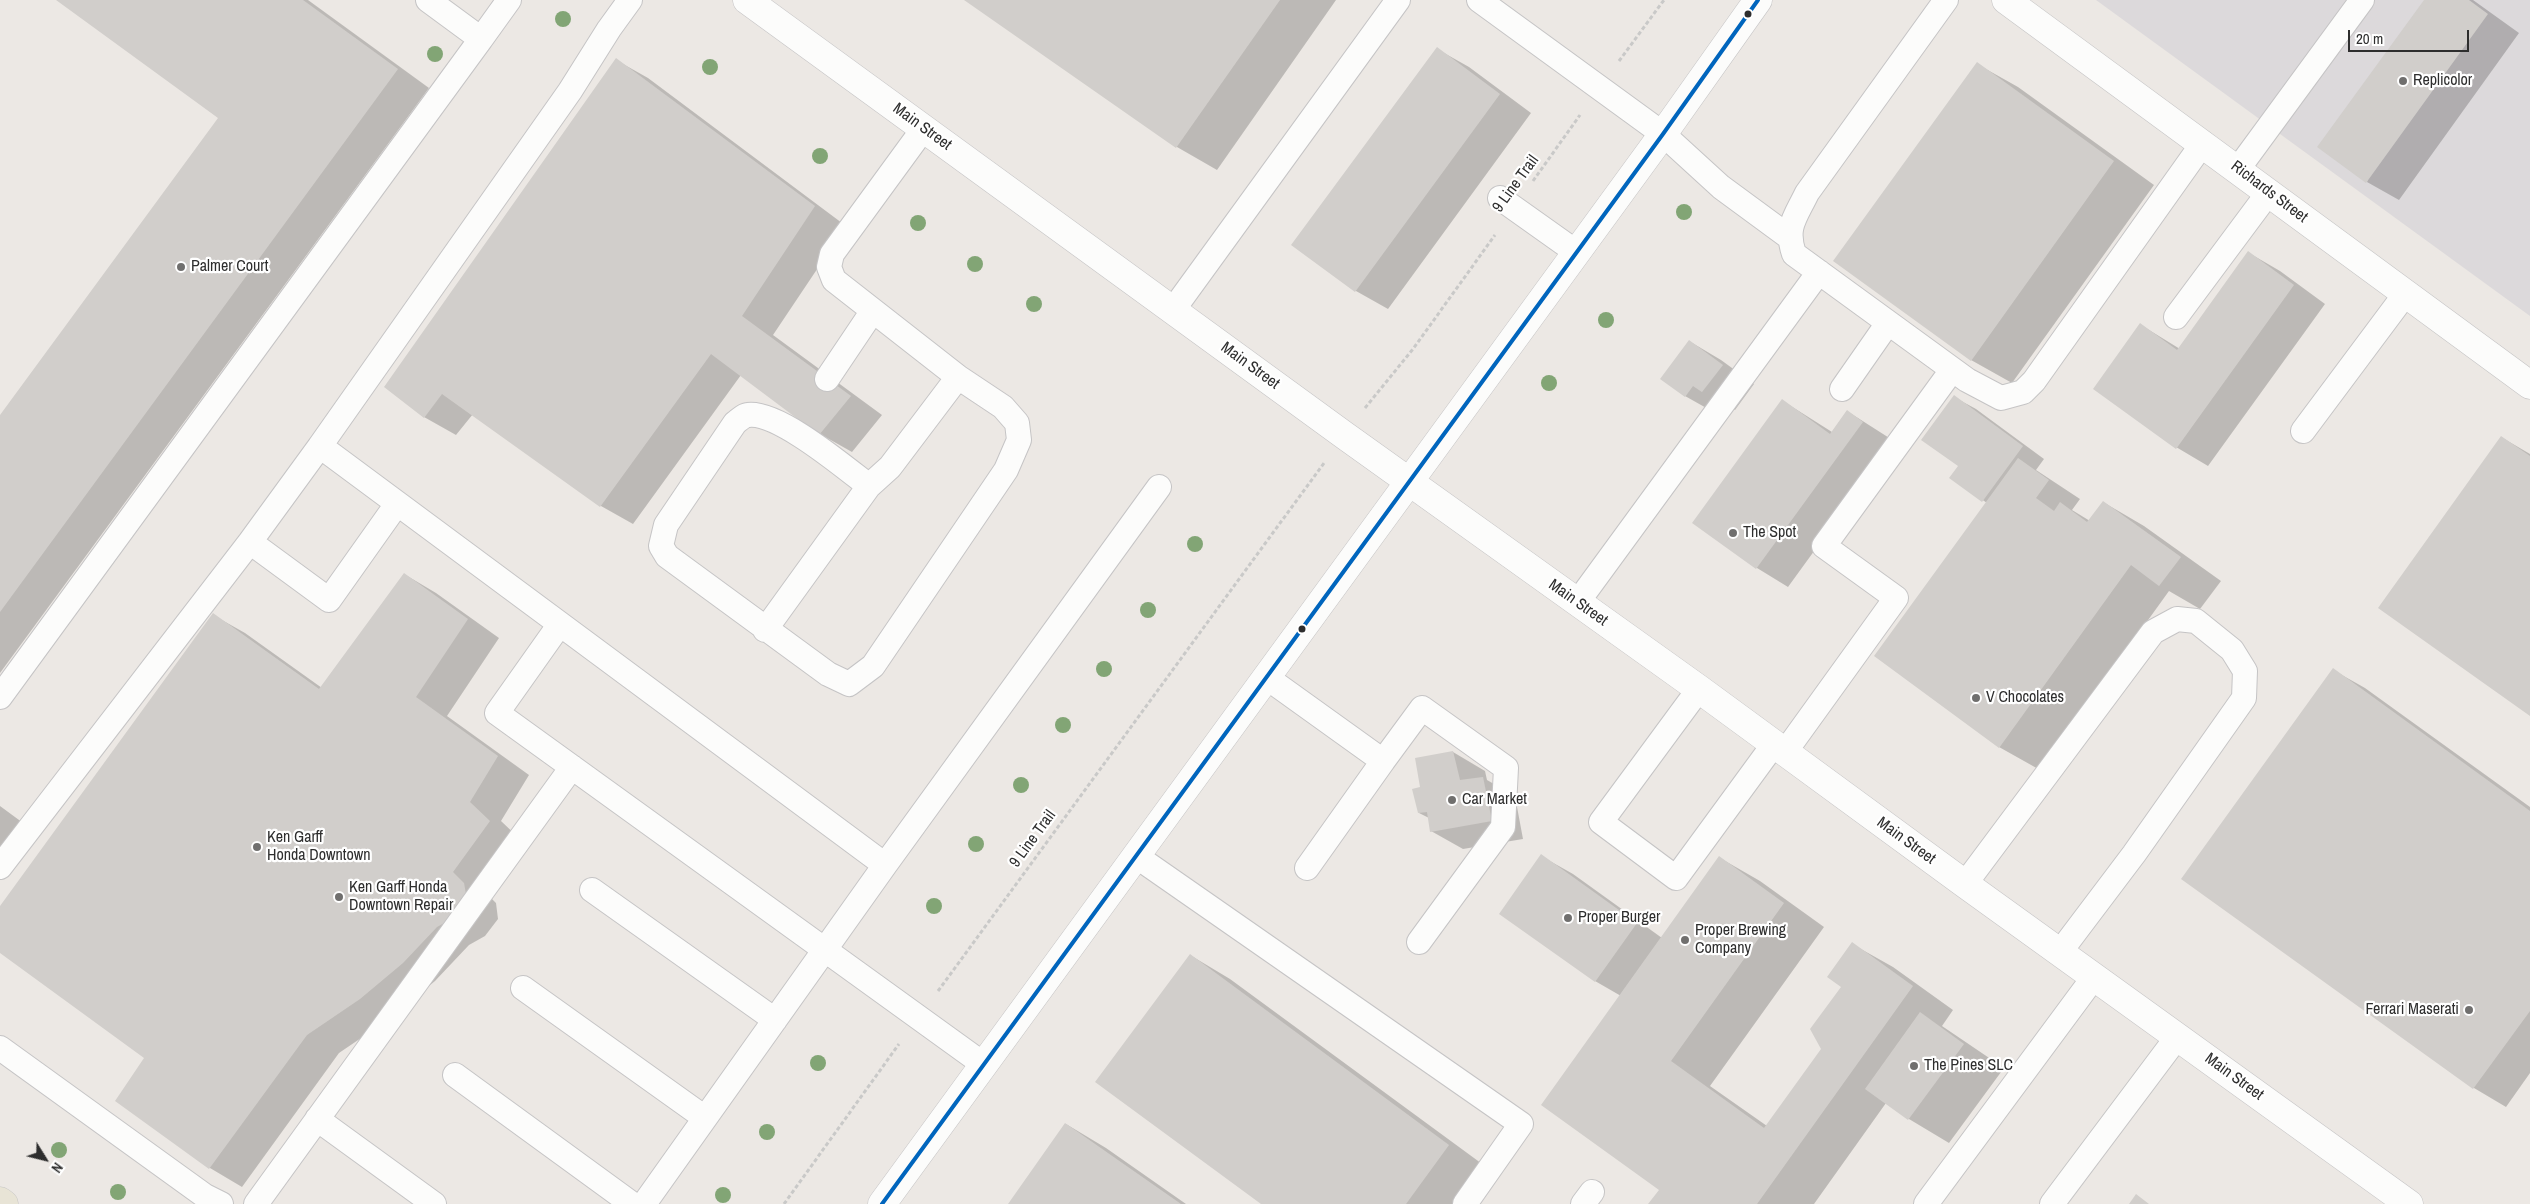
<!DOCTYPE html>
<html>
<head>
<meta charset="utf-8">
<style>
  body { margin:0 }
  #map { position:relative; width:2530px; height:1204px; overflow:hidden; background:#ece8e4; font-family:"Archivo Narrow",sans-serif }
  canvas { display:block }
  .north { position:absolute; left:20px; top:1134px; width:50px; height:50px; -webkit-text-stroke:4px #fff; paint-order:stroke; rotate:126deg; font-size:14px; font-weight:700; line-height:20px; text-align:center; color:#2e2e2e }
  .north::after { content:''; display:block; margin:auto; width:18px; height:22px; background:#2e2e2e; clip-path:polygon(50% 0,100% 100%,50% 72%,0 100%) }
  .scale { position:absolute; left:2348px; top:30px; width:121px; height:22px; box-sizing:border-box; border:2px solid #2e2e2e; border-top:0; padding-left:6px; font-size:15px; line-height:18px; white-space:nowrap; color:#2e2e2e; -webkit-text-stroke:4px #fff; paint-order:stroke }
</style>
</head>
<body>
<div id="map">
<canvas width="2530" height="1204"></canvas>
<div class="north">N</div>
<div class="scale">20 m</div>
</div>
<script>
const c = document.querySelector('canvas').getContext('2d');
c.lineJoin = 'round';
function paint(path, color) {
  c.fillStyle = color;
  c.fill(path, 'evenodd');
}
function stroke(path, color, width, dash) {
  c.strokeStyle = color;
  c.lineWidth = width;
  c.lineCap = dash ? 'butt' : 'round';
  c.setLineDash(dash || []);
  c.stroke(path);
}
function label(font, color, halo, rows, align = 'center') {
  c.font = font + ' "Archivo Narrow",sans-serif';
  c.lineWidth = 4.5;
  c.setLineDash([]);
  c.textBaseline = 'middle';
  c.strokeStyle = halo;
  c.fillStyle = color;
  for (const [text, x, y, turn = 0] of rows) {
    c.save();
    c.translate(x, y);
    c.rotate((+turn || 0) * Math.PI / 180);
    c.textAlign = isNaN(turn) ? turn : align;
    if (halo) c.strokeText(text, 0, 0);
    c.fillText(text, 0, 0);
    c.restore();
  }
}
const industrial = new Path2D(`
  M2096,0h434v316z`);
const shadow = new Path2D(`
  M58,0h250l121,88 -429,585v-256l219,-299z
  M967,0h369l-119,170 -40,-23z
  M2425,0h48l46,33 -120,167 -32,-18z
  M1437,49l32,18 62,46 -143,196 -32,-18 -63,-46z
  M616,60l32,18 198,148 -73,109 109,80 -30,37 -32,-18 -79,-59 -108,149 -32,-18 -128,-92 -17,21 -32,-18z
  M1977,64l41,23 136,98 -142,198 -41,-23z
  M2249,253l31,18 45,33 -117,162 -32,-19 -35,-122 39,24z
  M1689,341l32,19 33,24 -19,26 -10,-6 -8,10 -32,-18z
  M1954,397l22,12 68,50 -8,11 44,29 -8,11 18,11 13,-19 41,24 77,55 -21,28 -31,-18 -129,179 -41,-23 -12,-244 -36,-25 8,-12z
  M1783,401l49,31 15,-21 47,30 -106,146 -31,-19 -63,-45z
  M2501,437l29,17v261z
  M404,574l32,19 63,45 -52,78 82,59 -28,46 20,19 -37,51 12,12 2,16 -13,17 -16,9 -34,36 -43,36 -53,36 -97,134 -32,-19 -93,-68 29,-43 -146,-106v-43l213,-293 32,18 77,55z
  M2333,670l32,18 165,119v266l-24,34 -32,-19 -291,-209z
  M1453,752l32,19 2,9 28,16 8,43 -60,10 -32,-18 -2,-13 -10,-5z
  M0,806l34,25 -34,48z
  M1541,856l32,18 89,64 58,-80 40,23 64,46 -114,159 57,40 55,-77 21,-63 9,-42 41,23 60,43 -11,16 62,42 -55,75 -40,-24 -23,-16 -72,101h-164l10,-15 -39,-193 -26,-15z
  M1190,955l40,24 259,190 -26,35h-200z
  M1066,1124l40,24 80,56h-177z`);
const building = new Path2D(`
  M56,0h247l95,69 -398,543v-197l218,-297z
  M964,0h316l-104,148z
  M2424,0h45l19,14 -122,169 -49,-36z
  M1437,47l63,47 -145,198 -64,-47z
  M616,58l199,148 -73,110 109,80 -32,39 -108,-81 -111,153 -158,-113 -18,24 -40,-31z
  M1977,62l137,99 -143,200 -138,-100z
  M2248,251l46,34 -118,164 -83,-60 47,-66 37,27z
  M1689,340l34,25 -21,27 -9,-6 -8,11 -25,-18z
  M1954,395l69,51 -41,56 -33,-24 9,-12 -37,-26z
  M1782,399l48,35 17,-24 16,12 -107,147 -64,-46z
  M2501,436l29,20v260l-152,-108z
  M2018,458l31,22 -13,18 18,13 6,-9 27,20 16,-21 78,56 -22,29 -28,-21 -132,183 -125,-92z
  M404,573l64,46 -52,78 82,59 -28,46 20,19 -37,51 11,11 3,17 -14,18 -16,9 -34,36 -43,36 -53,36 -98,134 -94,-68 29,-43 -144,-105v-47l213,-293 106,76z
  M2333,668l197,143v200l-57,78 -292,-210z
  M1453,751l7,29 23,-3 9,44 -62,11 -3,-20 -9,1 -6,-24 8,-2 -5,-29z
  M1541,854l96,69 -42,59 -96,-68z
  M1719,856l65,47 -113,158 93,67 57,-79 -11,-20 31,-42 -14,-10 25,-35 61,44 -156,218h-109l11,-14 -118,-85z
  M1190,954l259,191 -43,59h-145l-166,-122z
  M1920,1012l44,32 -56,76 -43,-31z
  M1065,1123l116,81h-173z
  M2136,1194l13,10h-20z`);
const path = new Path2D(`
  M1619,61l45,-61
  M1533,181l47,-66
  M1365,408l48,-59 82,-114
  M938,991l386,-528
  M784,1204l115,-160`);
const service = new Path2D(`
  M428,0l53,39 28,-39
  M1479,0l184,134 58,53 68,50
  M1946,0l-139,193c-12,25 -22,34 -13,61l173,126 34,18 22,-6 11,-11 169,-238
  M924,128l-92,126 -3,13 5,13 124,97 45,30 14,16 2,17 -13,30 -133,196 -24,18 -21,-10 -161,-118 -6,-10 5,-21 69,-102c4,-3 9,-8 13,-8 30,-4 96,52 121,71l21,-19 68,-90
  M2238,169l124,-169
  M1500,198l76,54
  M1173,310l225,-310
  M2176,317l93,-125
  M827,379l45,-67
  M1842,389l46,-66
  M2303,431l103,-138
  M320,446l250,-355 39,-62 21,-29
  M250,542l79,58 68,-96
  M1577,603l242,-331
  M560,624l-63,89 486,351
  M765,630l104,-144
  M1266,677l117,84 -76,107
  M1699,689l-98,133 75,56 98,-134
  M0,697l481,-658
  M1785,752l111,-154 -72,-52 128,-176
  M1383,761l39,-53 84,60 -3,59 -84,115
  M1136,856l385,268 -56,80
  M0,867l250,-325 70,-96 565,419
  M1965,884l188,-252 24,-13 19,2 36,29 13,21 -1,27 -110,156 -74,98
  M592,890l183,130
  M523,988l182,130
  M0,1048l205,148 16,8
  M455,1075l177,129
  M317,1119l117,85
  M256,1204l316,-437
  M644,1204l241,-339 274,-378
  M1583,1204l9,-12
  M1926,1204l168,-227
  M2052,1204l126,-168`);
const minor = new Path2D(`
  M2006,0l524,385`);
const tertiary = new Path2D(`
  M747,0l597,435 355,254 266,195 444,320
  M882,1204l781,-1070 95,-134`);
const primary = new Path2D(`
  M0,1201l4,3`);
const bus1 = new Path2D(`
  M882,1204l781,-1070 95,-134`);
const trees = [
  [563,19],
  [435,54],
  [710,67],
  [820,156],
  [1684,212],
  [918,223],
  [975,264],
  [1034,304],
  [1606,320],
  [1549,383],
  [1195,544],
  [1148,610],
  [1104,669],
  [1063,725],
  [1021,785],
  [976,844],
  [934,906],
  [818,1063],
  [767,1132],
  [59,1150],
  [118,1192],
  [723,1195]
];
const markers = [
  [1748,14,4.5,"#2e2e2e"],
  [2403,81,5,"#706f6e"],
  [181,267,5,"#706f6e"],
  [1733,533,5,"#706f6e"],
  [1302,629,4.5,"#2e2e2e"],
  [1976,698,5,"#706f6e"],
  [1452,800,5,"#706f6e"],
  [257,847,5,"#706f6e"],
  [339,897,5,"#706f6e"],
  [1568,918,5,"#706f6e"],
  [1685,940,5,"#706f6e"],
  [2469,1010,5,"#706f6e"],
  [1914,1066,5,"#706f6e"]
];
const poiNames = [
  ["Replicolor",2413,81],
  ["Palmer Court",191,267],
  ["The Spot",1743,533],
  ["V Chocolates",1986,698],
  ["Car Market",1462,800],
  ["Ken Garff",267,838],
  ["Honda Downtown",267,856],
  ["Ken Garff Honda",349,888],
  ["Downtown Repair",349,906],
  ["Proper Burger",1578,918],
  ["Proper Brewing",1695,931],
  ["Company",1695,949],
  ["Ferrari Maserati",2459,1010,"right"],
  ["The Pines SLC",1924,1066]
];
const streetNames = [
  ["Main Street",922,127,36],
  ["9 Line Trail",1516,184,-54],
  ["Richards Street",2269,192,37],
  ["Main Street",1250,366,36],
  ["Main Street",1578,603,35],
  ["9 Line Trail",1033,839,-54],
  ["Main Street",1906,841,36],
  ["Main Street",2234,1077,36]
];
paint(industrial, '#dcd9db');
paint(shadow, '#0003');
paint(building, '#d1cecb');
stroke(service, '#c5c4c5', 26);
stroke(minor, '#c5c4c5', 29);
stroke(tertiary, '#c5c4c5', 29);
stroke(primary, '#c6c5c4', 29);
stroke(path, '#c9c9c8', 3, [4, 2.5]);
stroke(service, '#fcfcfb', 24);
stroke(minor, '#fcfcfb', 28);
stroke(tertiary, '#fcfcfb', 28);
stroke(primary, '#e8e4d6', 28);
stroke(bus1, '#0065bd', 4);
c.fillStyle = '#82a575';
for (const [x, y] of trees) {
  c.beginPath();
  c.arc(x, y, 8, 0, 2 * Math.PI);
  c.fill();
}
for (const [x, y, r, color] of markers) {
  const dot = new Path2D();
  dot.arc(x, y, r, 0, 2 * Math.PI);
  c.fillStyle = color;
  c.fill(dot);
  stroke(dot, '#fff', 2);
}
label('16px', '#2e2e2e', '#fff', poiNames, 'left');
label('16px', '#2e2e2e', '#fff', streetNames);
</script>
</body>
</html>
